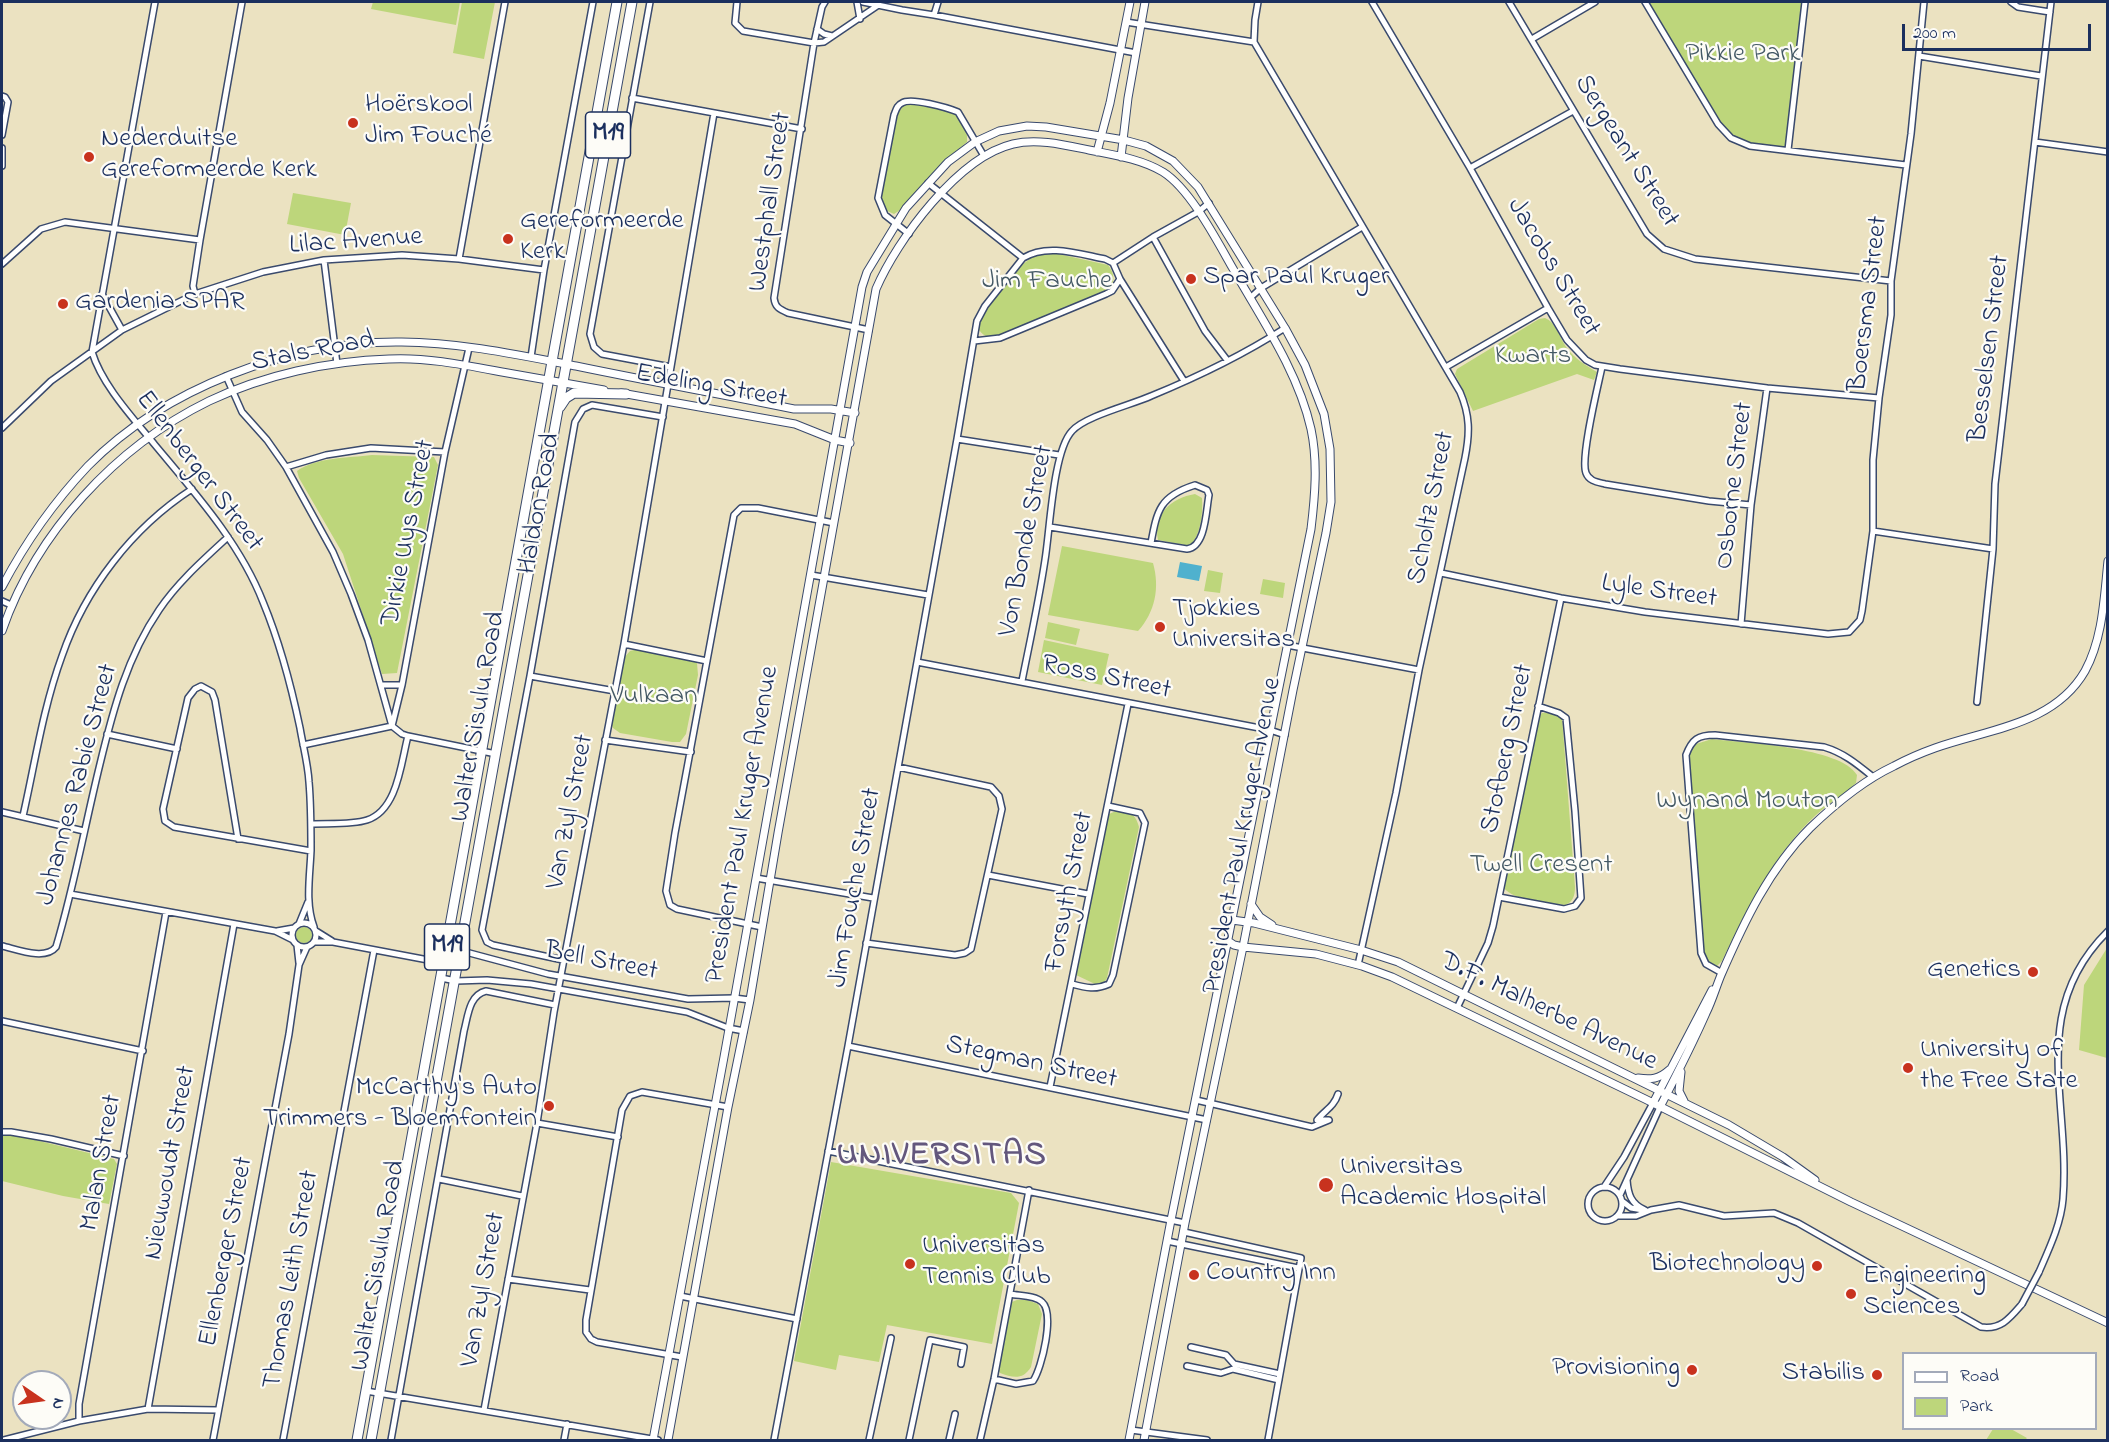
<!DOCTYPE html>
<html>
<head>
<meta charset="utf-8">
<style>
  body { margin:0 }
  #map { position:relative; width:2109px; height:1442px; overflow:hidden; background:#ebe2c1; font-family:"Indie Flower",sans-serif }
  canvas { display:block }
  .frame { position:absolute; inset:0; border:3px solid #1b2f5e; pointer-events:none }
  .legend { position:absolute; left:1902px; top:1352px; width:195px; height:78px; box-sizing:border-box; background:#fdfcf7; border:2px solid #a3aaba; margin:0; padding:8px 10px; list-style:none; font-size:18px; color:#1b2f5e }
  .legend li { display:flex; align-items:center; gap:12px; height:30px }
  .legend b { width:30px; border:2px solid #a3aaba }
  .north { position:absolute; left:12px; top:1370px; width:60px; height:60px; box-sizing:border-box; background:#fdfcf7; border:2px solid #a3aaba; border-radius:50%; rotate:103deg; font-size:16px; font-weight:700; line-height:24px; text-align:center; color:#1b2f5e }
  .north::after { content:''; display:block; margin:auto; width:21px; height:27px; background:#c8321e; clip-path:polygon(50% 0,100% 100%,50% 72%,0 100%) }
  .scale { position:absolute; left:1902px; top:24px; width:189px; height:27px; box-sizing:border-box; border:3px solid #1b2f5e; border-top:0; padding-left:8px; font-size:18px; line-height:21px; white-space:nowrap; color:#1b2f5e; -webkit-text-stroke:4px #fdfcf7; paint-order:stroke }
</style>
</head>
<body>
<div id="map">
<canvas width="2109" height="1442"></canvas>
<div class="frame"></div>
<ul class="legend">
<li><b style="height:8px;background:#fff"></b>Road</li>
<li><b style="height:16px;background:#bdd67b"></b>Park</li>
</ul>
<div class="north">N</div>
<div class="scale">200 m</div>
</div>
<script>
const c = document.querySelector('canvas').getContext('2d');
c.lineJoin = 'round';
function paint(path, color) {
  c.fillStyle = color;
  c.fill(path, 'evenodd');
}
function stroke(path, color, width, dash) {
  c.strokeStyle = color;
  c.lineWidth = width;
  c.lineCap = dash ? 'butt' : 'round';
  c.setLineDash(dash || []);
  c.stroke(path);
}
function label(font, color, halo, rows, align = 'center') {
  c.font = font + ' "Indie Flower",sans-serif';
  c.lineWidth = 4.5;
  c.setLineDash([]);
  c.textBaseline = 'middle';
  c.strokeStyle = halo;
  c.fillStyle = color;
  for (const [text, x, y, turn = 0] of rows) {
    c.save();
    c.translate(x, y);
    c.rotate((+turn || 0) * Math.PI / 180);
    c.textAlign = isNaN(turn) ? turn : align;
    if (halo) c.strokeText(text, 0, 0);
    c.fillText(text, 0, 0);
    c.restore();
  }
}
const green = new Path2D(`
  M373,2h87l-4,23 -85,-16z
  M462,2h33l-11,57 -31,-6z
  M1647,2h157l-17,147 -35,-1 -27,-14z
  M904,105c26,-1 66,2 63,37l-22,19 -42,47 -9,6 -9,-4 -5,-11 18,-86z
  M293,193l58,10 -6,32 -58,-11z
  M1045,251l63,14c7,9 8,18 -1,26l-106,45c-11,3 -17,2 -23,-8 10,-28 39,-67 67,-77z
  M1545,318c11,4 15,21 22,30 8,11 18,17 30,24l-3,8 -17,-6 -104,37 -18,-37 2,-5 82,-50z
  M372,455l62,2 4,8 -41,208 -15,1 -39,-120 -44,-76 -2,-7c20,-14 51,-13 75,-16z
  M1195,494l7,4c1,16 -1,36 -12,48l-32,-6c-5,-26 13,-42 37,-46z
  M1062,546l91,17c7,25 2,49 -15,68l-90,-16z
  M1208,570l15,3 -3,20 -16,-2z
  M1263,579l22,4 -2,15 -23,-4z
  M1048,622l32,7 -4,16 -31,-7z
  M1044,640l65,14 -7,31 -64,-13z
  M638,649l53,8 6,6 1,12 -12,59 -6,8h-8l-52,-9 -7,-5 -3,-7 13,-62 7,-8z
  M1550,712l9,2 3,3 13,170c0,9 -2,15 -10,18 -19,-3 -50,-3 -62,-18l31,-165 8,-9z
  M1712,739c32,4 129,8 145,36l-1,8c-12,12 -27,20 -40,32 -44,41 -68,93 -94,146l-6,6 -14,-6 -16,-200 10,-17z
  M1116,811c14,2 19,1 23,16l-32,151 -4,6h-8l-19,-9v-9l31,-148 2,-4z
  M296 935a8 8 0 1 1 16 0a8 8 0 1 1-16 0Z
  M2107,948v110l-28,-8 5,-65z
  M6,1133l108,26 3,5 -8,40 -46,-8 -61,-15v-47z
  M831,1162l180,31 8,10 -27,141 -105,-19 -8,37 -40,-7 -3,15 -42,-9z
  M1017,1300h10l11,4 4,10 -11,53c-8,13 -18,11 -31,6l-4,-7 13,-63z
  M1993,1429h18l16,9 -2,2h-39z`);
const water = new Path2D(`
  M1180,562l22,4 -3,15 -22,-4z`);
const minor = new Path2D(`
  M155,2l-63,350c10,33 41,66 63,93 40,48 85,98 108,157 17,41 28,83 37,126 3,18 8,36 9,54 2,23 2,46 2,68 -1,26 -6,53 3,77
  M650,2l-60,332 4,13 8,7 69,13
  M737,2l-2,21 8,8 71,12 10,-1 53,-36
  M825,2l-3,5 -8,36 -40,255c1,9 5,11 14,15l81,17
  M857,2l3,17
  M863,2l39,8 32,5 202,38
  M1258,2l-3,18 -1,22 206,350c10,23 10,41 5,66l-46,212 -23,123 -38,172
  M1372,2l98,166 78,140 19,32 19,20 9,5 25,4 147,19 112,10
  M1509,2l138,232 17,15 31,10 196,22
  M1645,2l73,122 13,14 19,8 156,19
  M2011,2l7,5 32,5
  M934,15l4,-13
  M1126,22l128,20
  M817,29l7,5 8,2
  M1532,39l63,-37
  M1919,56l122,20
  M2,96l3,1 3,5 -6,33
  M632,98l170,31
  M2035,142l73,10
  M2,148v18
  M1788,150l17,-148
  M1470,168l103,-57
  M928,183l95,75
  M909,234l-24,-19 -7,-17 16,-83c2,-5 3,-10 8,-12 9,-6 46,5 56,9l26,44
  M1153,237l52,94 22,29
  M459,259l46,-257
  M324,260l13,104
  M1113,263l40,-26 45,-25 11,-9
  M2,264l39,-35 24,-7 135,18
  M102,294l20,36
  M195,294l-2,-8 7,-46 42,-238
  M1250,298l11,-10 101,-61
  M974,341l26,-3 106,-44 6,-3 8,-12
  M531,357l13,-87 49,-268
  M1446,367l102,-59
  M1602,367c-4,19 -22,91 -16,106 3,8 11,9 19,11l104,17 42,4
  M226,376l16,36 25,28 19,27 47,85 18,42 17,46 24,86 10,8 6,2 88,18
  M2,428l49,-47 71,-51 73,-36 68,-22 61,-12 78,-5 57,4 85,11
  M957,439l102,16
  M286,467l40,-12 45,-7 74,4
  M1050,527l137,22c19,-2 19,-39 22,-54l-2,-5 -12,-5c-35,11 -38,25 -44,58
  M1873,531l120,18
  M1441,573l120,25 84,14 183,22 21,-2 11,-12 2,-9 11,-80v-71l6,-62 12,-83v-34l20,-147 13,-132
  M811,575l117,20
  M2,601l9,4
  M1741,624l10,-119 16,-117
  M624,644l83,17
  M1287,645l132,25
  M917,662l353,68 15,5
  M530,676l85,15
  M1022,681c8,-40 17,-81 23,-121 5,-30 8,-109 27,-129 13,-15 59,-26 79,-35 44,-18 95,-43 134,-68
  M381,685h21
  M1977,702l16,-153 2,-65 56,-482
  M392,726l10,-41 43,-233 24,-104
  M107,734l70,15
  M605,740l86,12
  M303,745l89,-19
  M2,812l82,19
  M23,816c12,-53 20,-108 39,-160 23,-67 70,-128 130,-167
  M311,824c16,-1 41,1 56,-4 31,-10 34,-58 41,-84
  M238,839l-23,-139 -3,-8 -11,-6 -6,3 -7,9 -25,111 2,12 9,6 137,24
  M988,875l100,19
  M756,878l117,20
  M70,894l205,37 18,9
  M1499,897l65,12 11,-3 6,-8 -6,-87 -9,-93 -7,-5 -21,-7
  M292 935a12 12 0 1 1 24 0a12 12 0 1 1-24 0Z
  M299,924l9,-22
  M762,927l-85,-18 -7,-4 -4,-14 9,-58 59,-318 7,-7h17l76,15
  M277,931l17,-3
  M316,931l16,10
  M315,942h18l111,21
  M866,943l89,12 10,-2 6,-4 31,-140 -3,-13 -8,-9 -93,-20
  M297,945l2,18
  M2,946c14,3 43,15 54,1 18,-60 29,-122 44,-183 13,-54 27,-107 59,-154 18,-27 44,-50 69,-73
  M447,947l101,27 140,25 46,-1 16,2
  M563,960l-70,-15 -6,-3 -5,-12 48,-254 45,-254 8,-13 9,-4 71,12
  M1722,973l-16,-9 -5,-11 -15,-198c6,-16 12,-20 29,-20l109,12c20,6 33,17 49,30
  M441,978l15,3 31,-1 44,4 156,28 41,16 16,3
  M1072,984c14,4 24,6 37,0l4,-9 32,-152 -5,-10 -32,-7
  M1457,1008l31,-65 5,-17 68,-328
  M2,1021l141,30
  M848,1046l359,74
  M1050,1087l78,-383
  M1196,1100l116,27 17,-7h-12c8,-10 17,-13 21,-26
  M537,1123l81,14
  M2,1132h9l40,7 73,17
  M828,1151l357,72
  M439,1179l83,17
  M1627,1180c1,14 4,24 18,30
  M1604,1187l20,-30 29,-54
  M1588 1204a17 17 0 1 1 34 0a17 17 0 1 1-34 0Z
  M1620,1195l40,-88
  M1622,1201l9,7 12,2
  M1617,1216h19l15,-6 28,-5 45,11 50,-3 24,10 183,104c20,3 29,-9 41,-23
  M1184,1232l117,26 -33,182
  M1167,1241l131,27
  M2039,1272c10,-23 22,-48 24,-73 8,-98 -36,-188 45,-268
  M508,1279l82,11
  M680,1296l117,23
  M1191,1347l35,8 8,9 46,10
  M682,1357l-85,-15 -6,-3 -5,-7v-12l36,-210 8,-14 12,-4 86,15
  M1187,1366l34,7 12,-4 46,11
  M994,1379l22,5 17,-3c9,-13 22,-68 9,-79 -7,-7 -23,-6 -32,-8
  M366,1391l292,49
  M148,1409l86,-485
  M484,1410l53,-287 17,-111 70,-368 90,-531
  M79,1421v-17l87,-492
  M1131,1430l76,10
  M4,1440l75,-19 69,-12 70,1
  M213,1440l76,-406 10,-69 8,-18
  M283,1440l91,-490
  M391,1440l73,-409c4,-15 5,-36 22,-40l69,14
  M564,1440l3,-16
  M774,1440l74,-394 109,-607 20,-118 8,-15 38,-48c24,-15 56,-4 82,1l8,4 7,16 64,102
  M869,1440l22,-102
  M909,1440l21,-100 34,7 -3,17
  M949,1440l6,-26
  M980,1440l14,-61 35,-189`);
const tertiary = new Path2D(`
  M1097,152l13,-49 20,-101
  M1121,157l7,-59 17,-96
  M621,393l174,31 40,16 15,3
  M2,587c23,-44 51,-84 86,-121 77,-78 200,-124 308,-124 57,-1 124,13 180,24 72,15 145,28 218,43h37l24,4
  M2,631c34,-98 113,-184 207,-230 55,-26 119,-40 180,-42 37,-2 76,6 113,13 34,6 68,12 102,18
  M1251,904l9,13 12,8
  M1232,920l22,3 107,27 37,12 331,163 54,32 32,23
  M1228,941l6,4 9,2 73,7 46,12 30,11 253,122 206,103 257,121
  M1681,1072l-2,19 5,10
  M1638,1078c13,2 21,1 31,-8
  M1653,1103l59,-113
  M1660,1107c16,-31 32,-62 46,-94 6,-12 10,-26 15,-38 23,-53 48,-106 89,-147 25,-24 52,-47 84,-62 13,-7 27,-13 41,-18 53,-19 119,-23 150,-77 18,-33 19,-73 23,-110
  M653,1440l71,-383 138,-770 5,-15 39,-64 42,-46 27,-20 24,-11 28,-5 19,1 78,13 22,6 27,15 25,26 87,141 20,37 19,49 6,35 1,53 -5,31 -33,157 -50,257 -58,276 -41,217
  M668,1440l60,-333 22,-107 28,-167 98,-544c21,-49 82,-132 137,-145 24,-6 52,1 76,6 25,5 52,9 74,22 27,17 53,67 69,95 29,51 66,104 79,162 7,33 4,67 0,100l-140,691 -42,220`);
const trunk = new Path2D(`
  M560,407l6,-9 8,-5 52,1
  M357,1440l260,-1438
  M371,1440l261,-1438`);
const minorBridge = new Path2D(`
  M2022,1304l17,-32`);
const markers = [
  [353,123,6,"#c8321e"],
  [89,157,6,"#c8321e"],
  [508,239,6,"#c8321e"],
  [1191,279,6,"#c8321e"],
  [63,304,6,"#c8321e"],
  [1160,627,6,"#c8321e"],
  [2033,972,6,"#c8321e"],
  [1908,1068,6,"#c8321e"],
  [549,1106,6,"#c8321e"],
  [1326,1185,8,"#c8321e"],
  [910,1264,6,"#c8321e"],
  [1817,1266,6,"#c8321e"],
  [1194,1275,6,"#c8321e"],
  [1851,1294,6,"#c8321e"],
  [1692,1370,6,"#c8321e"],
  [1877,1375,6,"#c8321e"]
];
const shields = [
  [608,135,45],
  [447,947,45]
];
const shieldNames = [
  ["M19",608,135],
  ["M19",447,947]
];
const parkNames = [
  ["Pikkie Park",1743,56],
  ["Jim Fauche",1047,283],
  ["Kwarts",1533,358],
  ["Vulkaan",654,698],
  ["Wynand Mouton",1747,803],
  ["Twell Cresent",1541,867]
];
const poiNames = [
  ["Hoërskool",365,107],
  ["Jim Fouché",365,138],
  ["Nederduitse",101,141],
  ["Gereformeerde Kerk",101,172],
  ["Gereformeerde",520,223],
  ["Kerk",520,254],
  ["Spar Paul Kruger",1203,279],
  ["Gardenia SPAR",75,304],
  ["Tjokkies",1172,611],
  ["Universitas",1172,642],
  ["Genetics",2021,972,"right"],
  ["University of",1920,1052],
  ["the Free State",1920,1083],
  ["McCarthy's Auto",537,1090,"right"],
  ["Trimmers - Bloemfontein",537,1121,"right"],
  ["Universitas",1340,1169],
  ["Academic Hospital",1340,1200],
  ["Universitas",922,1248],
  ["Tennis Club",922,1279],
  ["Biotechnology",1805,1266,"right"],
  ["Country Inn",1206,1275],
  ["Engineering",1863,1278],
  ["Sciences",1863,1309],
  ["Provisioning",1680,1370,"right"],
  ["Stabilis",1865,1375,"right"]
];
const streetNames = [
  ["Sergeant Street",1625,152,58],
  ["Westphall Street",772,202,-82],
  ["Lilac Avenue",356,243,-4],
  ["Jacobs Street",1552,268,59],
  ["Boersma Street",1870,304,-83],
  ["Besselsen Street",1991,349,-83],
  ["Stals Road",313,353,-11],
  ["Edeling Street",711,388,10],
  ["Ellenberger Street",198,472,53],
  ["Osborne Street",1736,486,-83],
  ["Haldon Road",541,504,-80],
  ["Scholtz Street",1433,508,-79],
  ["Dirkie Uys Street",410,533,-79],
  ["Von Bonde Street",1028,541,-79],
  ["Lyle Street",1659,593,8],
  ["Ross Street",1106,679,12],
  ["Walter Sisulu Road",480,717,-80],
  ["Stofberg Street",1509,749,-78],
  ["Johannes Rabie Street",79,785,-75],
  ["Van Zyl Street",572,812,-79],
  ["President Paul Kruger Avenue",744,825,-80],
  ["President Paul Kruger Avenue",1244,836,-79],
  ["Jim Fouche Street",857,888,-80],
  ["Forsyth Street",1071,892,-79],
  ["Bell Street",601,963,11],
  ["D.F. Malherbe Avenue",1548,1013,26],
  ["Stegman Street",1031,1064,12],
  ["Malan Street",103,1163,-80],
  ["Nieuwoudt Street",172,1163,-80],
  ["Ellenberger Street",228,1252,-79],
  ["Walter Sisulu Road",380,1266,-80],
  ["Thomas Leith Street",293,1280,-80],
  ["Van Zyl Street",485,1290,-80]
];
const districtNames = [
  ["UNIVERSITAS",942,1158]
];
paint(green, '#bdd67b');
paint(water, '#4fb1ce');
stroke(minor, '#3a4a6d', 8);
stroke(tertiary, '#3a4a6d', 9);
stroke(trunk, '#3a4a6d', 11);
stroke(minor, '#fff', 5);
stroke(tertiary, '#fff', 7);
stroke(trunk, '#fff', 9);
stroke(minorBridge, '#3a4a6d', 8, []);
stroke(minorBridge, '#fff', 5);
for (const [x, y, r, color] of markers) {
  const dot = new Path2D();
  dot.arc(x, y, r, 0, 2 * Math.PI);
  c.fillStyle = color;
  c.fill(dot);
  stroke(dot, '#fdfcf7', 2);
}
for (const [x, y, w] of shields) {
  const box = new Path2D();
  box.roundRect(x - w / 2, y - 23, w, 46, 4.5);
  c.fillStyle = '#fdfcf7';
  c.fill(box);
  stroke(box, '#1b2f5e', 1.5);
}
label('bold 26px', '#1b2f5e', null, shieldNames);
label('27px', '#445965', '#fdfcf7', parkNames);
label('27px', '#1b2f5e', '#fdfcf7', poiNames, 'left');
label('27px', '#1b2f5e', '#fdfcf7', streetNames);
c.letterSpacing = '1.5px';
label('bold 33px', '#63577d', '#fdfcf7', districtNames);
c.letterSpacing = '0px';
</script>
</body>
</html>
